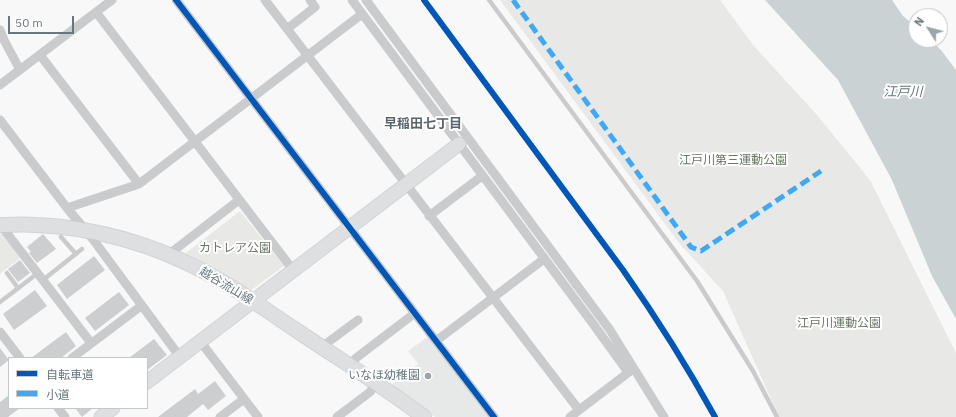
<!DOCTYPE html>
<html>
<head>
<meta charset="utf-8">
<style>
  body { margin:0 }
  #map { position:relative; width:956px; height:417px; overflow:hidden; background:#f8f8f8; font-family:"IBM Plex Sans","Noto Sans JP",sans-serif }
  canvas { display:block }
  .legend { position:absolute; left:8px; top:357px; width:140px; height:52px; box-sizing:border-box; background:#fff; border:1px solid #c2c9cb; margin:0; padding:5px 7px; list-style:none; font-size:12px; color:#67777e }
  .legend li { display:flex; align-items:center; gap:8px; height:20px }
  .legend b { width:20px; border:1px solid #c2c9cb }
  .north { position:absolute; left:908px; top:8px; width:40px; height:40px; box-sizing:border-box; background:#fff; border:1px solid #c2c9cb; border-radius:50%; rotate:306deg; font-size:11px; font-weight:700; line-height:16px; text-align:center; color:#67777e }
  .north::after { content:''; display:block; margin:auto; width:14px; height:18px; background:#9aa4a9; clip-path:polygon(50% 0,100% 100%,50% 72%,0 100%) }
  .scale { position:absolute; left:8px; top:16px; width:66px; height:18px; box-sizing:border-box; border:2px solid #67777e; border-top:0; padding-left:5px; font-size:12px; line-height:14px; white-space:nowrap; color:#67777e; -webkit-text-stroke:3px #fff; paint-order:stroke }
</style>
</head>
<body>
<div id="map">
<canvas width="956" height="417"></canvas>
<ul class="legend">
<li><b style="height:5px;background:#0057b8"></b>自転車道</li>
<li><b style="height:5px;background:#3fa9f5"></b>小道</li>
</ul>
<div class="north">N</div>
<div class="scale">50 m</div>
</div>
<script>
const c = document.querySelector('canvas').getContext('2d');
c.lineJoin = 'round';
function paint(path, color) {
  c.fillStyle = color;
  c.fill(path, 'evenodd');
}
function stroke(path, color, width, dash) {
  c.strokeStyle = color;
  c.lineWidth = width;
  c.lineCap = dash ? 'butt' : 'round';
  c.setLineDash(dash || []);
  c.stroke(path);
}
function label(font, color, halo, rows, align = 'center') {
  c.font = font + ' "IBM Plex Sans","Noto Sans JP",sans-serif';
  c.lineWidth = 4;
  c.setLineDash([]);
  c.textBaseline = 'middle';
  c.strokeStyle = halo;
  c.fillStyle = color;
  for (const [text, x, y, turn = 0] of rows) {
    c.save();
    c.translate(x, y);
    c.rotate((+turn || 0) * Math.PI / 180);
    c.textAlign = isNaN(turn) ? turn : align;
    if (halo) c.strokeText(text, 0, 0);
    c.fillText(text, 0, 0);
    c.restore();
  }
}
const built = new Path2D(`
  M429,336l61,81h-55l-23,-17 -22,-14 28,-22 -10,-13z`);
const green = new Path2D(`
  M500,0h220l34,46 63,69 53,65 86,173v64h-177l-56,-126 -44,-48z
  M240,211l44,55 -34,25 -28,-19 -36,-19z
  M0,233l3,2 17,23 -20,16z`);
const water = new Path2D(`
  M765,0h127l11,16 13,11v13h15l10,10 15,20v249l-24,-43 -40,-96 -54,-100z`);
const building = new Path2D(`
  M43,234l13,15 -19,14 -8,-10 2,-1 -4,-5z
  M94,256l11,14 -38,29 -10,-14z
  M20,260l10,13 -12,9 -10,-13z
  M35,290l12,16 -33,24 -11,-16z
  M119,292l10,13 -34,26 -10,-13z
  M66,332l10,14 -15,12h-30z
  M154,339l13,16 -20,15v-12h-18z
  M0,348l9,12 -9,7z
  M215,381l11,15 -18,14 -5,-6 -16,13h-29l37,-28 3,5z
  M9,395v13h11l-12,9h-8v-15z
  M75,408h18l-11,9z`);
const lane = new Path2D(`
  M489,0l208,281 56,90 24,46
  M61,237l15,17
  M7,273l11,15
  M43,280l39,-31
  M0,302l38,-29`);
const street = new Path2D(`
  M176,0l318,417
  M265,0l314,410
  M352,0l239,321 37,51
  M366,0l244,330 54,87
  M96,12l197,258
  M287,29l28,-22 -5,-7
  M0,30l4,10 16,30
  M40,55l99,129
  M0,85l112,-85
  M0,120l67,88 25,30 88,119
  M67,208l72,-24 223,-170
  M429,216l53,-40
  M5,225l1,7 85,111
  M168,255l71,-55
  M0,332l20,26
  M200,341l58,76
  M436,341l108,-82
  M324,348l3,-5 31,-23
  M72,358l69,-52
  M350,366l6,-8 59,-45
  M58,408l7,9
  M220,417l24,-18
  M337,417l33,-25 6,-9
  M570,417l63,-48`);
const secondary = new Path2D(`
  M147,382l312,-238
  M101,417l12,-9`);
const primary = new Path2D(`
  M0,225c12,0 24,-1 36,0 59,2 119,20 171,48 31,16 60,38 89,57 43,29 87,56 128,87`);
const quiet = new Path2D(`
  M513,0l178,247 10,4 120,-80`);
const cycleway = new Path2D(`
  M176,0l318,417
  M424,0l199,270c33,47 64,96 92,147`);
const markers = [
  [428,376,4,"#9aa4a9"]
];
const parkNames = [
  ["江戸川第三運動公園",733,161],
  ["カトレア公園",235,249],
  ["江戸川運動公園",839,324]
];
const streetNames = [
  ["越谷流山線",226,286,31]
];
const poiNames = [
  ["いなほ幼稚園",420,376]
];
const waterNames = [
  ["江戸川",903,92]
];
const neighbourhoodNames = [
  ["早稲田七丁目",423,124]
];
paint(built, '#e7e9e8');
paint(green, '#e8e9e6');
paint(water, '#cad2d4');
paint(building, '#cccecf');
stroke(secondary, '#d3d4d5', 15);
stroke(primary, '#d3d3d4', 16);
stroke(lane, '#c9cbcc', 4.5);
stroke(street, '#c9cbcc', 9);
stroke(secondary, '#dedfe0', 13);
stroke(primary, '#dedfe0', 14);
stroke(quiet, '#3fa9f5', 5, [10, 5]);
stroke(cycleway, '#0057b8', 6);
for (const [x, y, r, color] of markers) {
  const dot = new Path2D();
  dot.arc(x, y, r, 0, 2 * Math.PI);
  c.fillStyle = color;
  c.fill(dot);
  stroke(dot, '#fff', 1.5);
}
label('12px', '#6a7766', '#fff', parkNames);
label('12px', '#67777e', '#fff', streetNames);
label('12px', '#67777e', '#fff', poiNames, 'right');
label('italic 13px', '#627578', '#fff', waterNames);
label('bold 13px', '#59646a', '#fff', neighbourhoodNames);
</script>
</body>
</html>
